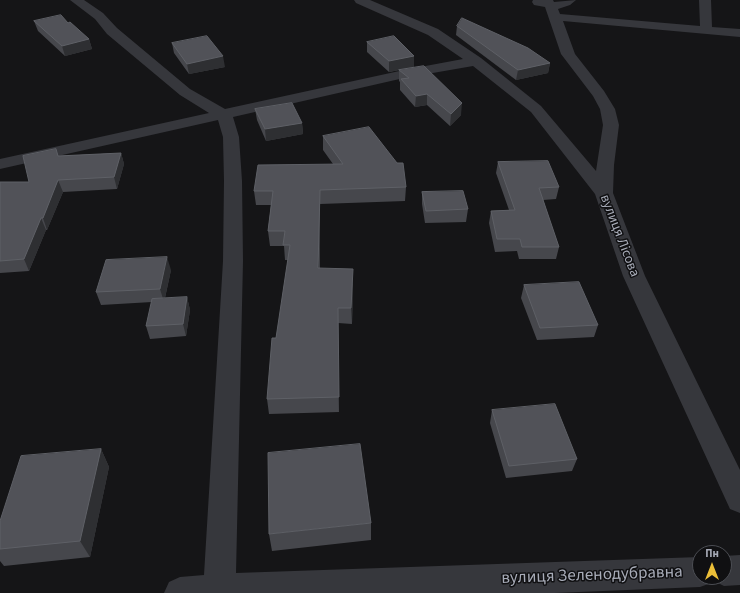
<!DOCTYPE html>
<html>
<head>
<meta charset="utf-8">
<style>
  body { margin:0 }
  #map { position:relative; width:740px; height:593px; overflow:hidden; background:#151517; font-family:"Source Sans 3",sans-serif }
  canvas { display:block }
  .north { position:absolute; left:692px; top:545px; width:40px; height:40px; box-sizing:border-box; background:#101012; border:1px solid #4c4e54; border-radius:50%; rotate:0deg; font-size:11px; font-weight:700; line-height:16px; text-align:center; color:#a7abb7 }
  .north::after { content:''; display:block; margin:auto; width:14px; height:18px; background:#ecbf38; clip-path:polygon(50% 0,100% 100%,50% 72%,0 100%) }
</style>
</head>
<body>
<div id="map">
<canvas width="740" height="593"></canvas>
<div class="north">Пн</div>
</div>
<script>
const c = document.querySelector('canvas').getContext('2d');
c.lineJoin = 'round';
function paint(path, color) {
  c.fillStyle = color;
  c.fill(path, 'evenodd');
}
function stroke(path, color, width, dash) {
  c.strokeStyle = color;
  c.lineWidth = width;
  c.lineCap = dash ? 'butt' : 'round';
  c.setLineDash(dash || []);
  c.stroke(path);
}
function label(font, color, halo, rows, align = 'center') {
  c.font = font + ' "Source Sans 3",sans-serif';
  c.lineWidth = 3;
  c.setLineDash([]);
  c.textBaseline = 'middle';
  c.strokeStyle = halo;
  c.fillStyle = color;
  for (const [text, x, y, turn = 0] of rows) {
    c.save();
    c.translate(x, y);
    c.rotate((+turn || 0) * Math.PI / 180);
    c.textAlign = isNaN(turn) ? turn : align;
    if (halo) c.strokeText(text, 0, 0);
    c.fillText(text, 0, 0);
    c.restore();
  }
}
const minor = new Path2D(`
  M70,0h14l19,13 14,15 73,61 35,20 179,-39 59,-11 -35,-24 -72,-32 -2,-3h16l68,29 43,29 60,48 55,65 7,-46 -3,-16 -7,-13 -32,-42 -16,-47 -11,-2 -2,-3 1,-2h20l1,2 22,-2 -6,5 -12,4 2,5 140,12 -1,-26h12l1,27 28,2v8l-177,-16 12,33 29,37 11,18 4,16 -5,40 -1,28 32,83 95,194v43l-10,-4 -107,-233 -28,-82 -64,-82 -58,-46 -69,12 -171,39 6,20 3,44 1,80 -7,312 464,-16v20h24v-21l16,-1v30l-16,1 -12,-6 -1,3 -11,4 -145,6h-391l5,-11 11,-5 24,-2 19,-314 1,-80 -1,-44 -5,-17 -218,49v-10l209,-46 -29,-18 -73,-61 -12,-15z`);
const wall = new Path2D(`
  M34,21l34,2 21,16 3,10 -27,7 -27,-25z
  M457,26l93,37 -2,10 -32,7 -60,-45z
  M367,42l47,14v11l-25,5 -22,-20z
  M172,43l53,24 -36,7 -15,-21z
  M399,70l62,45 -11,11 -23,-21 -12,2 -15,-17v-8l-1,-1z
  M255,109l47,14 1,11 -37,7 -9,-21z
  M323,136l83,51 -1,14 -85,3v65l33,15 -1,40 -14,-1 1,89 -70,2 -2,-15 21,-139h-3l-1,-14h-14l-2,-15 3,-26h-15l-2,-14 79,-27 -10,-14z
  M56,149l2,7 63,-3 3,11 -7,25 -54,3 -16,38h-1l-17,41 -29,2v-91h29z
  M498,162l61,25 -3,12 -13,1 16,47 -3,12h-37l-2,-8 -22,1 -6,-29 2,-12 18,-1 -13,-37z
  M422,192l46,17 -2,13 -41,1 -3,-19z
  M171,270l-6,28 22,-1 3,13 -4,26 -36,3 -4,-13 6,-24 -51,3 -5,-13z
  M524,285l74,40 -4,12 -57,3 -16,-42z
  M492,410l85,49 -5,12 -66,7 -16,-55z
  M101,449l8,18 -19,90 -86,9 -4,-5v-40z
  M371,523v17l-99,11 -3,-17z`);
const shadedWall = new Path2D(`
  M89,39l3,10 -27,7 -3,-10z
  M223,56l2,11 -36,7 -2,-10z
  M414,56v11l-25,5v-11z
  M550,63l-2,10 -32,7 2,-10z
  M427,94v11l-12,2 1,-11z
  M462,103l-1,12 -11,11 1,-12z
  M302,123l1,11 -37,7 -1,-12z
  M121,153l3,11 -7,25 -3,-12z
  M58,180l5,12 -16,38 -4,-12z
  M320,190v14l-1,79 -1,-15z
  M41,218l5,12 -17,41 -5,-12z
  M167,257l4,13 -7,32 -4,-13z
  M353,269v15l-1,40 -1,-16z
  M187,297l3,13 -4,26 -3,-12z
  M338,308v15l1,89v-15z
  M101,449l8,18 -19,90 -10,-16z`);
const building = new Path2D(`
  M61,15l7,8 2,-1 19,17 -27,7 -28,-25z
  M462,18l66,30 22,15 -32,7 -61,-44z
  M207,36l16,20 -36,8 -15,-21z
  M394,36l20,20 -25,5 -22,-19z
  M424,66l38,37 -11,11 -24,-20 -11,2 -15,-17 8,-1 -10,-8z
  M292,103l10,20 -37,6 -10,-20z
  M369,127l28,36h6l3,24 -86,3 -2,78 35,1 -2,39h-13l1,89 -72,2 5,-61h4l14,-93h-7l2,-14h-17l5,-40h-19l4,-26 85,-1 -20,-28z
  M56,149l2,7 63,-3 -7,24 -56,3 -15,38h-2l-17,41 -24,2v-79h29l-6,-26z
  M548,161l11,26 -20,1 20,59h-37l-2,-8h-23l-6,-28 24,-1 -17,-48z
  M463,191l5,18 -42,2 -4,-19z
  M167,257l-7,32 -64,3 10,-32z
  M579,282l19,43 -58,3 -16,-43z
  M187,297l-4,27 -37,2 6,-27z
  M555,404l22,55 -68,7 -17,-56z
  M360,444l11,79 -102,11 -1,-81z
  M101,449l-21,92 -80,8v-28l21,-65z`);
const streetNames = [
  ["вулиця Лісова",619,236,69]
];
const nearStreetnames = [
  ["вулиця Зеленодубравна",592,576,-2]
];
paint(minor, '#36373c');
paint(wall, '#46474c');
paint(shadedWall, '#2e2f32');
paint(building, '#515258');
stroke(building, '#5e6066', 1);
label('14px', '#a7abb7', '#101012', streetNames);
label('17px', '#a7abb7', '#101012', nearStreetnames);
</script>
</body>
</html>
